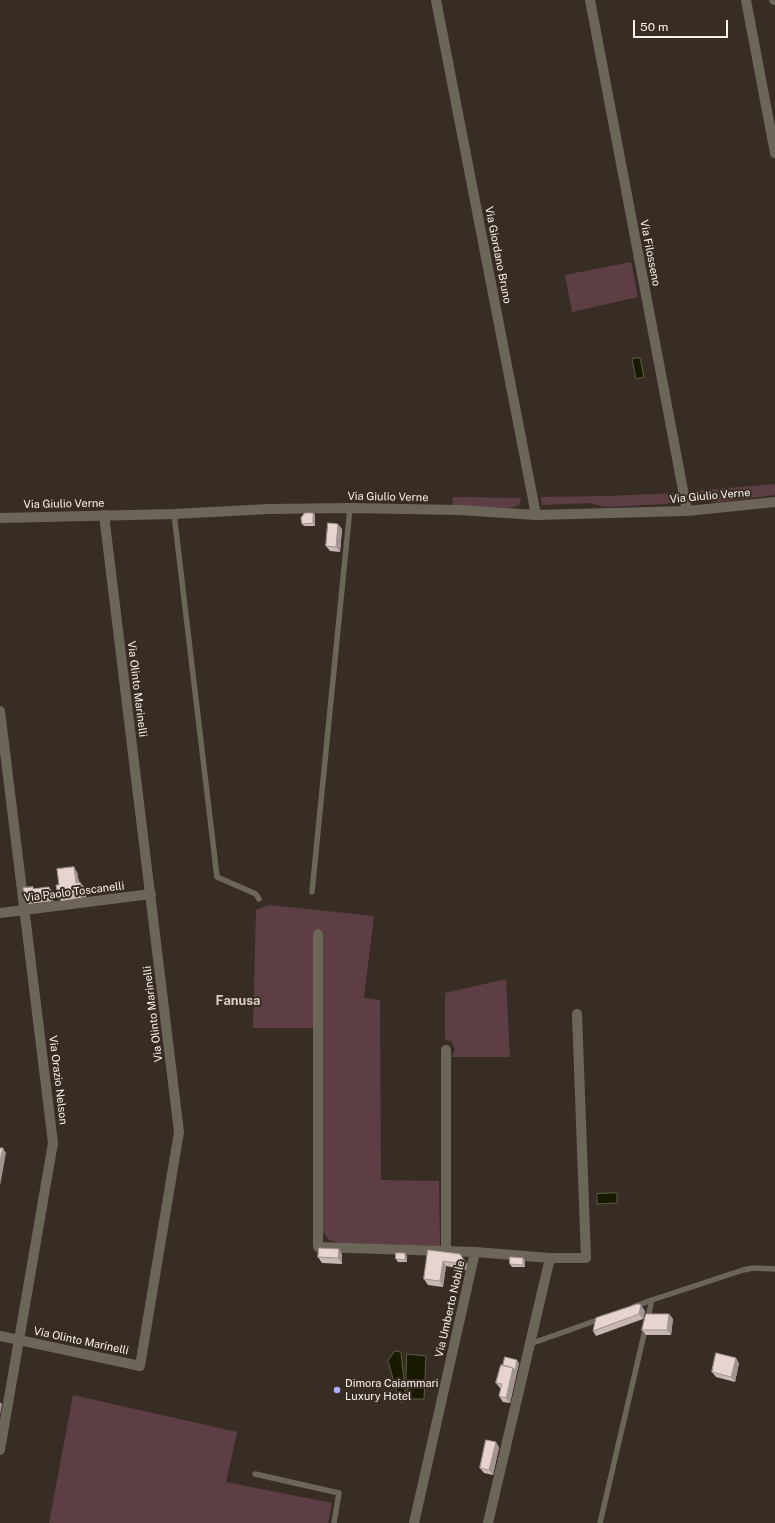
<!DOCTYPE html>
<html>
<head>
<meta charset="utf-8">
<style>
  body { margin:0 }
  #map { position:relative; width:775px; height:1523px; overflow:hidden; background:#382d24; font-family:"Public Sans",sans-serif }
  canvas { display:block }
  .scale { position:absolute; left:633px; top:20px; width:95px; height:18px; box-sizing:border-box; border:2px solid #f9f2ec; border-top:0; padding-left:5px; font-size:12px; line-height:14px; white-space:nowrap; color:#f9f2ec; -webkit-text-stroke:3px #382d24; paint-order:stroke }
</style>
</head>
<body>
<div id="map">
<canvas width="775" height="1523"></canvas>
<div class="scale">50 m</div>
</div>
<script>
const c = document.querySelector('canvas').getContext('2d');
c.lineJoin = 'round';
function paint(path, color) {
  c.fillStyle = color;
  c.fill(path, 'evenodd');
}
function stroke(path, color, width, dash) {
  c.strokeStyle = color;
  c.lineWidth = width;
  c.lineCap = dash ? 'butt' : 'round';
  c.setLineDash(dash || []);
  c.stroke(path);
}
function label(font, color, halo, rows, align = 'center') {
  c.font = font + ' "Public Sans",sans-serif';
  c.lineWidth = 4;
  c.setLineDash([]);
  c.textBaseline = 'middle';
  c.strokeStyle = halo;
  c.fillStyle = color;
  for (const [text, x, y, turn = 0] of rows) {
    c.save();
    c.translate(x, y);
    c.rotate((+turn || 0) * Math.PI / 180);
    c.textAlign = isNaN(turn) ? turn : align;
    if (halo) c.strokeText(text, 0, 0);
    c.fillText(text, 0, 0);
    c.restore();
  }
}
const green = new Path2D(`
  M631,262l7,35 -66,15 -7,-37z
  M775,484v11l-57,7 -21,-1 -3,-10z
  M676,493v5l-5,5 -5,1 -61,3 -15,-4 -48,2 -1,-8 67,-1z
  M453,497l68,1 -2,7 -10,3 -57,-2z
  M269,905l105,11 -10,82 16,2 1,180 58,1 1,65 -99,-3 -12,-3 -8,-11 2,-298 -8,-1v95l-3,3h-59l3,-118z
  M506,979l4,78h-59l4,-7 -3,-8 -7,-3v-46z
  M73,1395l164,37 -11,50 106,21 -4,20h-279z`);
const water = new Path2D(`
  M640,358l4,19 -8,2 -4,-20z
  M617,1193v10l-20,1v-10z
  M395,1351l6,1 5,48 -6,3 -12,-42z
  M407,1354l19,2 -2,43h-15l-3,-21z`);
const lane = new Path2D(`
  M174,514l43,363 39,17 3,5
  M312,892l38,-384
  M633,1307l19,-7
  M530,1344l73,-26
  M255,1474l84,19 -5,30
  M600,1523l52,-223 91,-30 11,-2 21,1`);
const street = new Path2D(`
  M436,0l100,515
  M590,0l97,511
  M746,0l29,153
  M774,0h1
  M0,518l174,-4 95,-5 81,-1 109,2 77,5 151,-4 88,-9
  M0,711l53,432 -53,307
  M0,913l151,-19
  M318,934v313l157,5
  M446,1050v200
  M550,1258h36l-9,-244
  M0,1336l140,30 39,-234 -75,-617
  M414,1523l61,-271 75,6 -62,265`);
const wall = new Path2D(`
  M313,513l2,2v11h-11l-2,-2z
  M342,529l-2,23 -10,-1 -4,-5z
  M77,872l2,10 5,5 2,10 -25,4 -3,-6 1,-10z
  M49,887l3,5 1,9 -24,3 -4,-5 9,-10z
  M428,1250l36,9 3,5 -1,6 -20,-4 -3,21 -15,-2 -4,-6z
  M342,1254v10l-20,-1 -4,-6z
  M407,1256v6h-9l-2,-3z
  M523,1258l2,3v6h-13l-2,-3z
  M645,1311l-2,8 -47,17 -3,-5z
  M669,1314l4,5 -2,16h-25l-4,-5z
  M519,1363l-9,40 -7,-1 -4,-6 2,-7 -1,-1 -4,-5 7,-18z
  M739,1363l-4,19 -19,-5 -4,-5z
  M499,1447l-6,28 -9,-2 -4,-5z`);
const shadedWall = new Path2D(`
  M313,513l2,2v11l-2,-3z
  M338,524l4,5 -2,23 -4,-5z
  M74,867l3,5 3,16 -4,-5z
  M80,882l4,5 2,10 -4,-5z
  M49,887l3,5 1,9 -3,-5z
  M3,1148l3,5 -6,33v-24z
  M339,1249l3,5v10l-4,-6z
  M405,1253l2,3v6l-2,-2z
  M460,1254l7,10 -1,6 -4,-6z
  M523,1258l2,3v6l-2,-2z
  M443,1261l3,5 -3,21 -3,-6z
  M641,1305l4,6 -2,8 -4,-5z
  M669,1314l4,5 -2,16 -4,-5z
  M736,1358l3,5 -4,19 -4,-5z
  M517,1360l2,3 -9,40 -4,-5 7,-30z
  M0,1402l2,2 -2,11z
  M496,1442l3,5 -6,28 -4,-5z`);
const building = new Path2D(`
  M305,513h8v10l-11,1 -1,-6z
  M328,523l10,1 -2,23 -10,-1z
  M74,867l2,16 4,-1 2,10 -24,3 -2,-10h3l-2,-16z
  M33,887v2l16,-2 1,9 -25,3 -2,-11z
  M0,1148h3l-3,14z
  M319,1248l20,1 -1,9 -20,-1z
  M428,1250l32,4 3,5 -1,5 -19,-3 -3,20 -16,-2z
  M396,1253h9v7l-9,-1z
  M510,1257l13,1v7l-13,-1z
  M638,1304l3,1 -2,9 -46,17 3,-13z
  M646,1314h23l-2,16h-25z
  M716,1353l20,5 -5,19 -19,-5z
  M505,1357l12,3 -2,10 -2,-2 -10,-3z
  M501,1365l12,3 -7,30 -7,-2 3,-12 -6,-1z
  M486,1440l10,2 -7,28 -9,-2z`);
const markers = [
  [337,1390,4,"#aeaefb"]
];
const streetNames = [
  ["Via Filosseno",650,253,79],
  ["Via Giordano Bruno",498,255,79],
  ["Via Giulio Verne",710,496,-5],
  ["Via Giulio Verne",388,497,1],
  ["Via Giulio Verne",64,504,-1],
  ["Via Olinto Marinelli",137,689,83],
  ["Via Paolo Toscanelli",74,892,-7],
  ["Via Olinto Marinelli",153,1014,-97],
  ["Via Orazio Nelson",58,1080,83],
  ["Via Umberto Nobile",450,1309,-77],
  ["Via Olinto Marinelli",81,1341,12]
];
const poiNames = [
  ["Dimora Caiammari",345,1384],
  ["Luxury Hotel",345,1397]
];
const quarterNames = [
  ["Fanusa",238,1001]
];
paint(green, '#5e3e45');
paint(water, '#181a00');
stroke(water, '#5c5b47', 1);
stroke(lane, '#6c6658', 5.5);
stroke(street, '#6c6658', 10);
paint(wall, '#c7b6b3');
paint(shadedWall, '#a29492');
paint(building, '#e7d4d0');
stroke(building, '#a29492', 1);
for (const [x, y, r, color] of markers) {
  const dot = new Path2D();
  dot.arc(x, y, r, 0, 2 * Math.PI);
  c.fillStyle = color;
  c.fill(dot);
  stroke(dot, '#382d24', 1.5);
}
label('11px', '#f9f2ec', '#382d24', streetNames);
label('11px', '#f9f2ec', '#382d24', poiNames, 'left');
label('bold 13px', '#dccec3', '#382d24', quarterNames);
</script>
</body>
</html>
